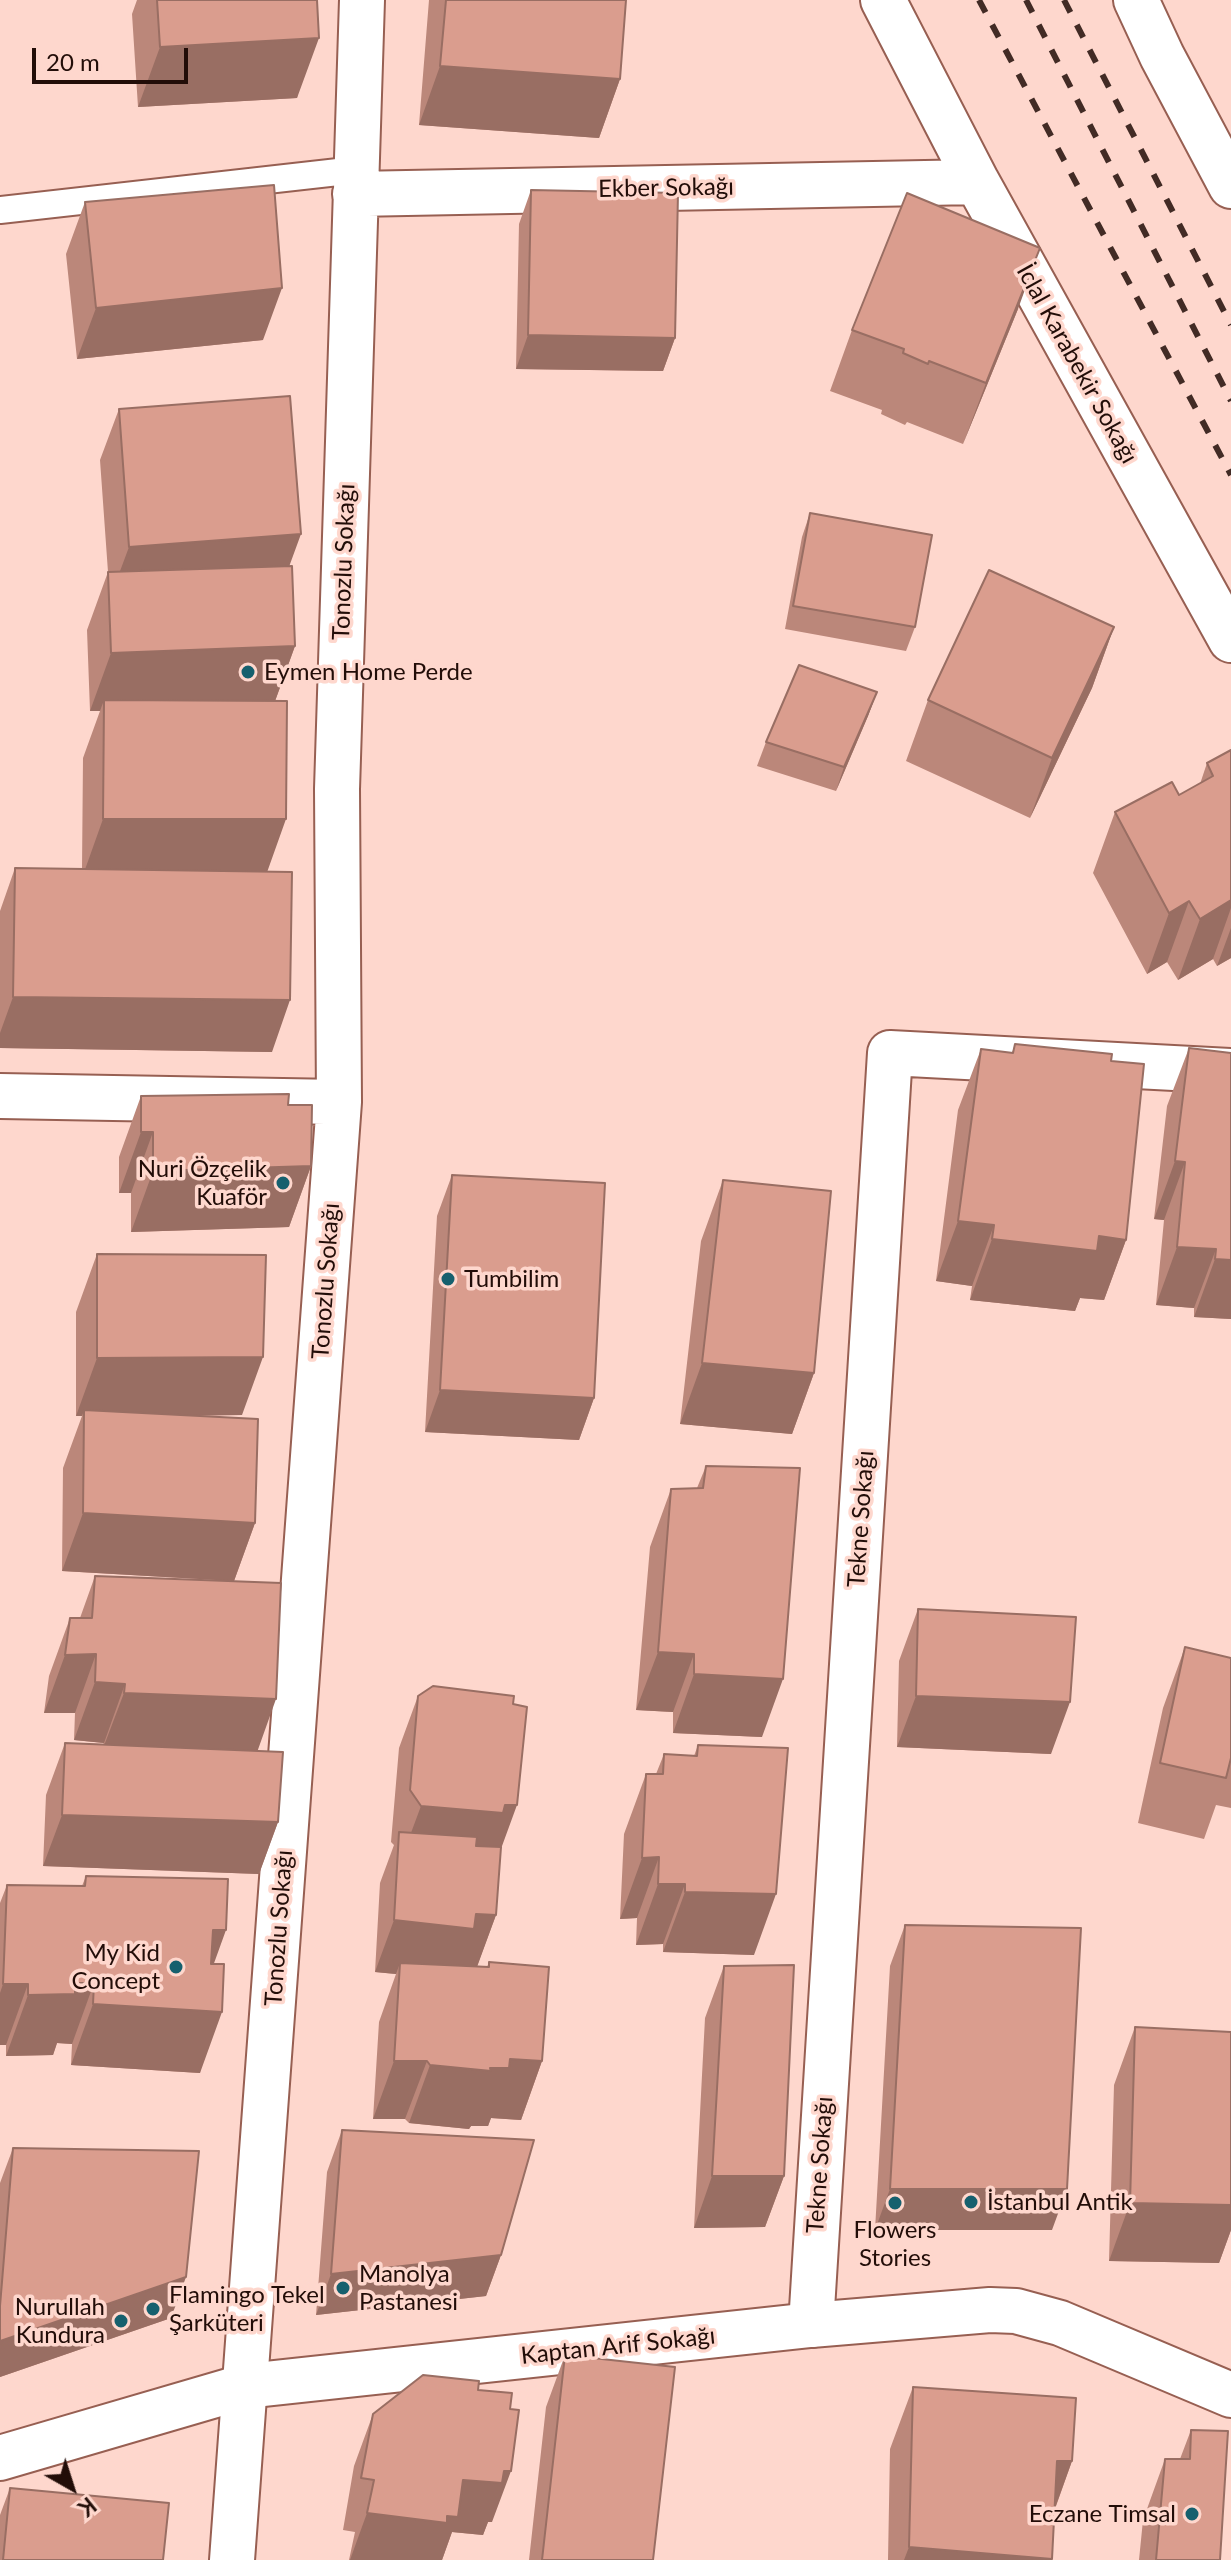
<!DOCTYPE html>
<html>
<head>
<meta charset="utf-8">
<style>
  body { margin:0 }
  #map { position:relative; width:1231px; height:2560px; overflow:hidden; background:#fed7cd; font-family:Lato,sans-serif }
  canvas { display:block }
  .north { position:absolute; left:32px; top:2448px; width:80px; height:80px; -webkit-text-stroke:6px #fed7cd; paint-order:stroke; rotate:141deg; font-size:22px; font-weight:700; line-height:32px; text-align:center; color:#220d08 }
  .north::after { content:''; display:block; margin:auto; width:28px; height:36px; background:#220d08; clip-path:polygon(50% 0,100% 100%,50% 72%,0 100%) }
  .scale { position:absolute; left:32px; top:48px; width:156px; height:36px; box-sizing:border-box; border:4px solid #220d08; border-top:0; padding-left:10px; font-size:24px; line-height:28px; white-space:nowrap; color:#220d08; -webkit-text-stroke:6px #fed7cd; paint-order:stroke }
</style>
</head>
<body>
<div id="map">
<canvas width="1231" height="2560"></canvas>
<div class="north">K</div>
<div class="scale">20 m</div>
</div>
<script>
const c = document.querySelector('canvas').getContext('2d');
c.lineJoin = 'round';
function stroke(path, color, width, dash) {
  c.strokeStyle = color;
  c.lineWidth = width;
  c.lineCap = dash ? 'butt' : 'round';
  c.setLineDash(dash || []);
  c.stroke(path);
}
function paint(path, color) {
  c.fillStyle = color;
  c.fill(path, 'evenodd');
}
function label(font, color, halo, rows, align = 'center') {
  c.font = font + ' Lato,sans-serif';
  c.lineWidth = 7;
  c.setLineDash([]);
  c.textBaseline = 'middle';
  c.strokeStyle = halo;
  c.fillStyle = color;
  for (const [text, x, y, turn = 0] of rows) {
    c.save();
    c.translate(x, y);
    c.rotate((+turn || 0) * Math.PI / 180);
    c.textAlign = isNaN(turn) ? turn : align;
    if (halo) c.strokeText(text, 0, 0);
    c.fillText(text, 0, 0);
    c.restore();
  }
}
const lane = new Path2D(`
  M0,210l356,-40`);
const street = new Path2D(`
  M883,0l94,182 254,458
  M1136,0l26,56 69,130
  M355,194l622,-12
  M0,1096l339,6
  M811,2325l79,-1272 341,18
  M232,2560l107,-1458 -2,-313 25,-789`);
const secondary = new Path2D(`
  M0,2458l246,-72 565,-61 179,-15 26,1 44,12 171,72`);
const rail = new Path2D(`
  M979,0l252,475
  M1026,0l205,401
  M1064,0l167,325`);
const wall = new Path2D(`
  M137,0h180l-20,98 -159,9 -6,-93z
  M429,0h197l-6,79 -21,59 -180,-13z
  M531,190l144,148 -12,33 -147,-2 3,-145z
  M85,202l178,138 -186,19 -11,-105z
  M1018,309l-55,135 -56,-22 -2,3 -24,-11 1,-4 -52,-19 22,-61z
  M119,409l170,157 6,80 -20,55 -8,170 5,181 -272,-4v-137l15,-43 67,1 1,-111 17,-47h-10l-3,-81 21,-58 -8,-112z
  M810,513l105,114 -9,24 -121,-22 17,-92z
  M1114,627l-22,61 -62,130 -124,-57 22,-61z
  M877,692l-9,24 -32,75 -79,-25 9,-24z
  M1231,750v208l-14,8 -4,-7 -35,21 -11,-18 -20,12 -54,-101 22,-61 64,-17 21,-11 7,-21z
  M1015,1044l96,17 15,179 -22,60 -24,-2 -5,13 -105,-11 2,-14 -36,-5 22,-171 23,-61 31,4z
  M1189,1048l42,5v266l-37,-2v-9l-38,-3 8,-85 -10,-1 13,-113z
  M141,1096l147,9 23,61 -22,61 -158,5v-39h-12v-36z
  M452,1175l142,223 -15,42 -154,-8 12,-216z
  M723,1180l91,193 -22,61 -112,-10 21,-183z
  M97,1254l145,161 -54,1 67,107 -21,58 -172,-10 1,-103 19,-52h-6v-104z
  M706,1466l56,271 -89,-4v-21l-37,-2 14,-163 21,-58 26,-1z
  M95,1576l163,175 20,71 -19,52 -216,-8 3,-71 19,-52 38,1 1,-1 -30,-3 1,-27h-31l5,-37 21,-58h10z
  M918,1609l133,145 -154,-7 2,-86z
  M1185,1647l46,11v150l-15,-3 -12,34 -66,-16 25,-115z
  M418,1696l83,152 -5,67 -19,51 10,1 2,-5 53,99 -21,59 -30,-2 -3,8h-17l-2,3 -60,-6 -4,-4h-32l6,-97 17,-48 -21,-2 5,-89 14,-38 -3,-3 8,-94z
  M698,1745l56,210 -91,-3v-8l-27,1 1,-27 -17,1 4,-85 22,-60h10l8,-20 30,2z
  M86,1876l128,88 -14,109 -129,-8 1,-21 -15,-1 -4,12 -47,1v-11h-6v-142l7,-18 75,1z
  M905,1925l147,305h-177l15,-264z
  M724,1966l60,210 -19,51 -71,1 11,-210z
  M1135,2027l96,5v198l-12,33 -110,-2 5,-176z
  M342,2130l159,125 -15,41 -170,19 11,-143z
  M13,2148l158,170 -171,59v-194z
  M565,2355l88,205h-124l17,-153z
  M913,2387l159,74 -17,48 -3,51h-164l2,-111z
  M478,2390l14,132h-4l-5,13 -31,-3 -10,28h-93l6,-28 -12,-2 11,-64 19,-52z
  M1191,2430l29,130h-81l4,-40 22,-61h15z
  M10,2488l153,72h-163v-45z`);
const shadedWall = new Path2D(`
  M319,38l-22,60 -159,9 22,-60z
  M440,66l180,13 -21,59 -180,-13z
  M1040,248l-22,61 -55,135 23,-61z
  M282,288l-19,52 -186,19 19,-51z
  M528,335l147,3 -12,33 -147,-2z
  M301,534l-19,52 -172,12 19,-51z
  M1114,627l-22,61 -62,130 22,-60z
  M295,646l-21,58 -170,-4 -4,11h-10l21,-58z
  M877,692l-9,24 -32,75 8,-24z
  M103,819h183l-21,59h-183z
  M1231,900v8l-18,51 -35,21 22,-61z
  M1189,901l-22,61 -20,12 22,-61z
  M1231,928v30l-14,8z
  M13,997l277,3 -18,52 -272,-4v-15z
  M141,1132h12l-22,61h-12z
  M1175,1161l10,1 -21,58 -10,-1z
  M311,1166l-22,61 -158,5 22,-61z
  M958,1221l36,4 -22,61 -36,-5z
  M1099,1236l27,4 -22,60 -24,-2 -5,13 -105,-11 22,-61z
  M1177,1247l39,2 -22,59 -38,-3z
  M1215,1259l16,1v59l-37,-2z
  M263,1357l-21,58 -158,1v-6l-2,6h-6l21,-58z
  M702,1363l112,10 -22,61 -112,-10z
  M440,1390l154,8 -15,42 -154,-8z
  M83,1513l172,10 -21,58 -172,-10z
  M658,1652l36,2 -21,58 -37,-2z
  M96,1654l-21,59h-31l21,-58z
  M694,1674l89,5 -21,58 -89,-4z
  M95,1682l30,2 -21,59 -30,-3z
  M124,1693l152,6 -21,59 -153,-7z
  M916,1696l154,6 -19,52 -154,-7z
  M517,1805l-19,52h-96l19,-51z
  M62,1815l216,7 -19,52 -216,-8z
  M659,1857l-22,61 -17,1 22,-61z
  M658,1884h27l-22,60 -27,1z
  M685,1892l91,2 -22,61 -91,-3z
  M476,1914l20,1 -19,52 -77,-4 -4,11 -21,-2 19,-52z
  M213,1930h13l-22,61z
  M75,1983h19l-22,61 -15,-1 -4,12 -47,1 22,-61z
  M3,1984h25l-22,61h-6v-52z
  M93,2004l129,8 -22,61 -129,-8z
  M510,2059l32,2 -21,59 -30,-2 -3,8h-17l-2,3 -60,-6 21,-58 60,3z
  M394,2061h33l-22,58h-32z
  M712,2176h72l-19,51 -71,1z
  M890,2189h177l-15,41h-177z
  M1130,2203l101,2v25l-12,33 -110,-2z
  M501,2255l-15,41 -170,19 15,-41z
  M186,2277l-15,41 -171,59v-36z
  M1057,2461h15l-22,61z
  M504,2471h7l-19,51h-4l-5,13 -31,-3 -10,28h-92l17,-47 96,-33z
  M909,2547l143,12v1h-148z`);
const building = new Path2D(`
  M157,0h160l2,38 -159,9z
  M446,0h180l-6,79 -180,-13z
  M274,185l8,103 -186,20 -11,-106z
  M531,190l147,3 -3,145 -147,-3z
  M907,193l133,55 -54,135 -57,-22 -1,3 -25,-11 1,-4 -52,-19z
  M290,396l11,138 -172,13 -10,-138z
  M810,513l122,22 -17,92 -122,-21z
  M292,566l3,80 -184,7 -3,-81z
  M989,570l125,57 -62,131 -124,-58z
  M799,665l78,27 -33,75 -78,-25z
  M104,700l183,1 -1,118h-183z
  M1231,750v150l-31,19 -11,-18 -20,12 -54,-101 57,-30 7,13 34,-19 -6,-13z
  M15,868l277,4 -2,128 -277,-3z
  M1015,1044l97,10 -1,7 33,3 -18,176 -27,-4 -2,15 -105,-12 2,-14 -36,-4 23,-172 32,4z
  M1189,1048l42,5v207l-16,-1 1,-10 -39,-2 8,-85 -10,-1z
  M289,1094l-1,11h24l-1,61 -158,5v-39h-12v-36z
  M452,1175l153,8 -11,215 -154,-8z
  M723,1180l108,11 -17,182 -112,-10z
  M97,1254l169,1 -3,102 -166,1z
  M84,1410l174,9 -3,104 -172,-10z
  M706,1466l94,2 -17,211 -89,-5v-20l-36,-2 13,-163 32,-1z
  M95,1576l186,7 -5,116 -152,-6 1,-9 -30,-2 1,-28 -31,1 5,-37h22z
  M918,1609l158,8 -6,85 -154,-6z
  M1185,1647l46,11v100l-5,20 -66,-15z
  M433,1686l81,10 -1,8 14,3 -10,98h-12l-2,8 -82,-7 -11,-16 8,-94z
  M65,1743l218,9 -5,70 -216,-7z
  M698,1745l90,3 -12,146 -91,-2v-8h-27l1,-27 -17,1 4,-84h17l1,-20 33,2z
  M399,1832l78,5 -1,9 25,1 -5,68 -20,-1 -2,15 -80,-9z
  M86,1876l142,3 -2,51h-13l-2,34h13l-2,48 -129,-8 1,-21h-19v11l-47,1v-11h-25l4,-99 78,1z
  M905,1925l176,3 -14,261h-177z
  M489,1962l60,5 -7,94 -32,-2 -1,9h-19l1,3 -61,-6 -3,-4h-33l6,-98 89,4z
  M794,1965l-10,211h-72l12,-210z
  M1135,2027l96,5v173l-101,-2z
  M342,2130l192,10 -33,115 -170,19z
  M13,2148l186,3 -13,126 -186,64v-35z
  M565,2355l110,12 -22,193h-111z
  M423,2375l56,6 -1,9 34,3 -2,16 9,1 -8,61h-7l-2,12 -39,-3 -5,37 -11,-1v7l-80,-10 7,-33 -13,-2 12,-64z
  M913,2387l163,11 -4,63h-15l-5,98 -143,-12z
  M1191,2430l37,1 -8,129h-64l9,-101h25z
  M10,2488l159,15 -6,57h-160z`);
const markers = [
  [248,672,8,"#16606e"],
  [283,1183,8,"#16606e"],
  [448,1279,8,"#16606e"],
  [176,1967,8,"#16606e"],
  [971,2202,8,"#16606e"],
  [895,2203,8,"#16606e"],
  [343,2288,8,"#16606e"],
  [153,2309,8,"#16606e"],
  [121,2321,8,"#16606e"],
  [1192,2514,8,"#16606e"]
];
const streetNames = [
  ["Ekber Sokağı",666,188,-1],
  ["İclal Karabekir Sokağı",1077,364,61],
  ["Tonozlu Sokağı",344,562,-88],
  ["Tonozlu Sokağı",326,1281,-86],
  ["Tekne Sokağı",861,1519,-86],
  ["Tonozlu Sokağı",279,1928,-86],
  ["Tekne Sokağı",820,2165,-86],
  ["Kaptan Arif Sokağı",618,2346,-6]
];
const poiNames = [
  ["Eymen Home Perde",264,672],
  ["Nuri Özçelik",267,1169,"right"],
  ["Kuaför",267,1197,"right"],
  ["Tumbilim",464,1279],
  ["My Kid",160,1953,"right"],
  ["Concept",160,1981,"right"],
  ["İstanbul Antik",987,2202],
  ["Flowers",895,2230,"center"],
  ["Stories",895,2258,"center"],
  ["Manolya",359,2274],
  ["Pastanesi",359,2302],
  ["Flamingo Tekel",169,2295],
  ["Şarküteri",169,2323],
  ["Nurullah",105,2307,"right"],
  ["Kundura",105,2335,"right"],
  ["Eczane Timsal",1176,2514,"right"]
];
stroke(lane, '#975f52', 30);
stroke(street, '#975f52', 48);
stroke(secondary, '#975f52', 48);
stroke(lane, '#fff', 26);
stroke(street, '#fff', 44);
stroke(secondary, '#fff', 44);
stroke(rail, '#422b25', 6, [14, 14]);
paint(wall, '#bb877a');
paint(shadedWall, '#996e63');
paint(building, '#da9d8e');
stroke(building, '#996e63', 2);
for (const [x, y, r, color] of markers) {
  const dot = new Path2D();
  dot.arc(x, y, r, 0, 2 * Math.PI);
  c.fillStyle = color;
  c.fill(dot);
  stroke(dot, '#fed7cd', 3);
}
label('24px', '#220d08', '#fed7cd', streetNames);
label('24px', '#220d08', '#fed7cd', poiNames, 'left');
</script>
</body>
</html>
